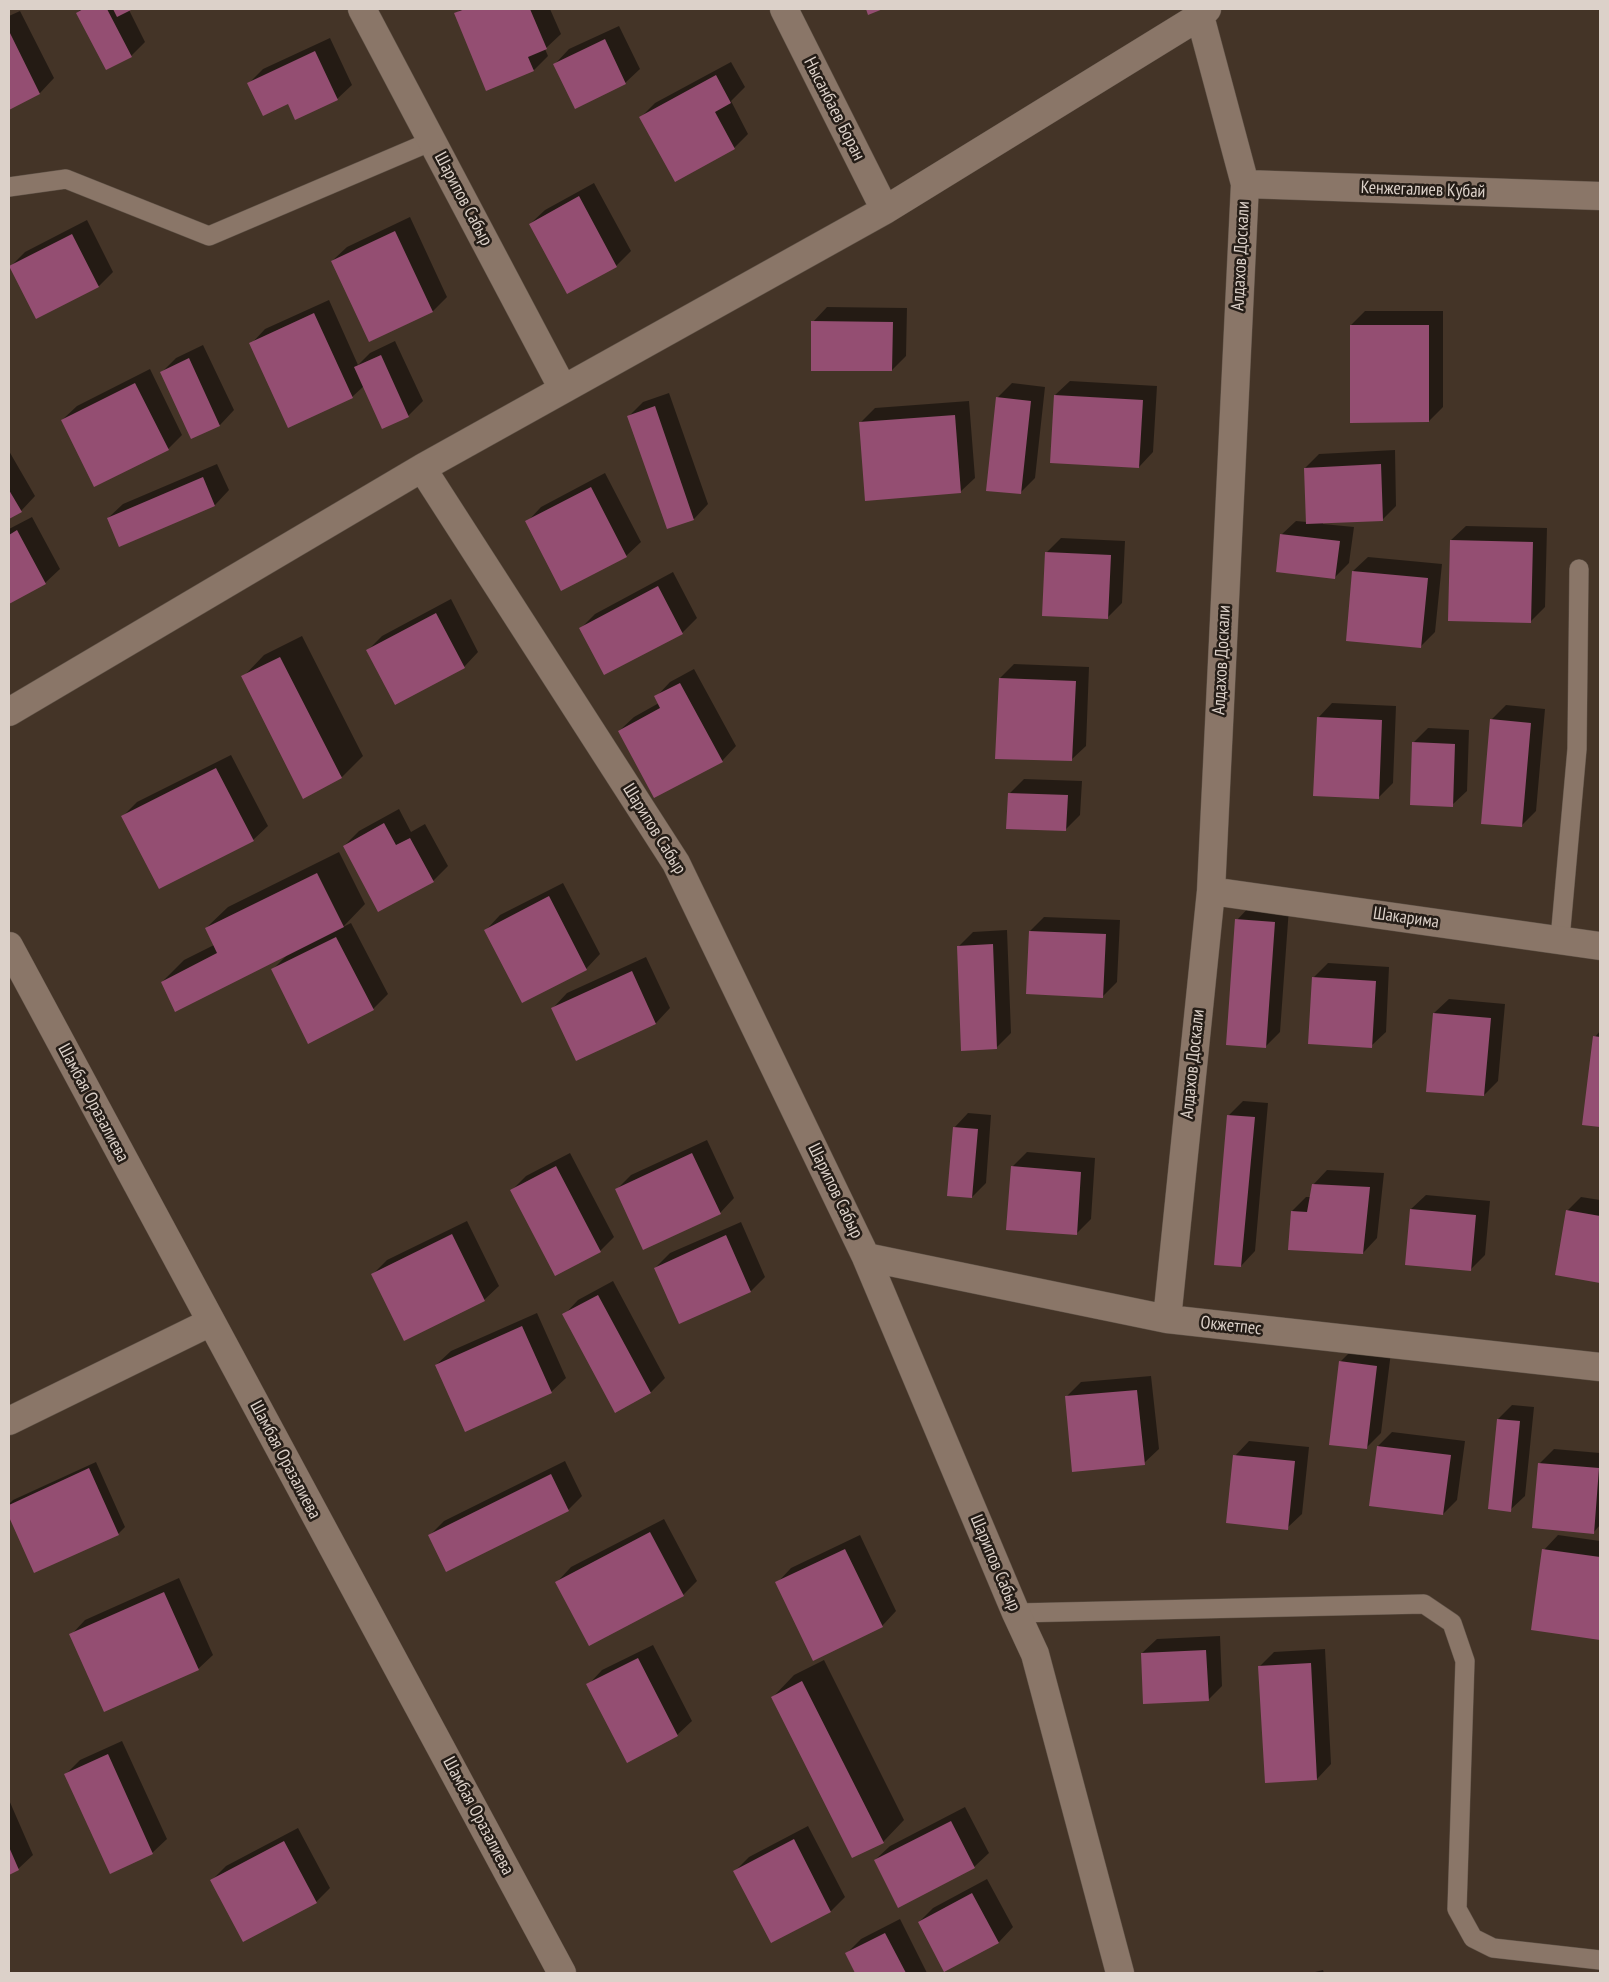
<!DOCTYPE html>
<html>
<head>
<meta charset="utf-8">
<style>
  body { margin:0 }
  #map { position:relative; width:1609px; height:1982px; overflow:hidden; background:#443427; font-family:"PT Sans Narrow",sans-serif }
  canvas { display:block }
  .frame { position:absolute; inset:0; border:10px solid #dcd1c9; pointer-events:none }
</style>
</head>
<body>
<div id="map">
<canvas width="1609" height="1982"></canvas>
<div class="frame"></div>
</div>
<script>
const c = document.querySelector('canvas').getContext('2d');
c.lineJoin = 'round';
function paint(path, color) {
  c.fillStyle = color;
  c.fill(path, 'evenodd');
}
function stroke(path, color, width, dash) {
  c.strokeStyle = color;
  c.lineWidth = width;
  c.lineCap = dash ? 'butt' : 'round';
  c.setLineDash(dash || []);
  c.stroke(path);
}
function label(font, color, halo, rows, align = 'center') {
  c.font = font + ' "PT Sans Narrow",sans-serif';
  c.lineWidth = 5;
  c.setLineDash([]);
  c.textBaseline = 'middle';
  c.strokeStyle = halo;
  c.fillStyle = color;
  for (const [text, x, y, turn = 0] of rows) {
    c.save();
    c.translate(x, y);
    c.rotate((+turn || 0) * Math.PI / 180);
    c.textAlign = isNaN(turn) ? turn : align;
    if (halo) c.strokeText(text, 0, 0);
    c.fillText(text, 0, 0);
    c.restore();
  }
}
const shadow = new Path2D(`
  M81,9h49l-1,1 16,32 -14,14 -54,-43z
  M461,9h89l11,25 -16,15 3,7 -14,14 -78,-56z
  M20,11l34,67 -14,15 -31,15v-92z
  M619,26l21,43 -15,14 -70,-19 14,-15z
  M330,38l22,47 -15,14 -49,4 -39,-20 14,-14z
  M731,62l14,25 -14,14 17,33 -14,14 -93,-31 14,-14z
  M594,183l37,68 -15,15 -49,26 -37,-68 15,-14z
  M410,217l37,80 -14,14 -63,30 -38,-80 15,-14z
  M87,220l26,52 -14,14 -88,-20 14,-14z
  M329,300l29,65 12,-12 25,-12 28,60 -15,15 -25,11 -19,-41 -12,11 -101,-53 14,-15z
  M827,307l80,1 -1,48 -14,14 -79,-48z
  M1365,311h78v96l-14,14 -78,-96z
  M203,345l31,65 -14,15 -28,12 -30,-65 14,-14z
  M150,369l32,66 -14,14 -106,-29 15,-14z
  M1070,381l87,5 -4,66 -14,15 -84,-72z
  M1012,383l33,4 -10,91 -15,15 -22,-96z
  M669,393l39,111 -14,15 -26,8 -39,-111 14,-14z
  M969,401l6,77 -15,14 -100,-69 15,-15z
  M1395,450l1,56 -14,14 -59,2v2l31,3 -5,36 -14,14 -54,-42 15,-14 11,1 -2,-54 14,-14z
  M9,451l26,45 -14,15 -12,7z
  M217,464l12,26 -14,15 -95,41 -12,-28 15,-14z
  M605,473l36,69 -15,14 -99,-34 14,-15z
  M32,517l28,52 -15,14 -36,20v-74z
  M1466,526l81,2 -2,79 -14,14 -80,-81z
  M1061,538l64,3 -3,62 -15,15 -61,-65z
  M1368,557l74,7 -7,68 -15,15 -67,-76z
  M673,572l24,46 -15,15 -77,40 -24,-45 14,-14z
  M451,599l27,53 -14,15 -96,-17 14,-14z
  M302,636l61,120 -21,21 -99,-100 21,-22z
  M1014,664l75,3 -3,79 -15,14 -71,-82z
  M694,669l42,77 -14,15 -103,-30 15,-14 25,-14 -3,-6 14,-15z
  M1332,703l64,3 -3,77 -15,15 -60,-80z
  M1506,705l39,4 -9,102 -15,15 -30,-106z
  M1428,728l41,2 -2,61 -15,14 -39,-62z
  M231,755l37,71 -15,14 -130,-24 14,-14z
  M1024,779l58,2 -2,34 -14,14 -57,-35z
  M399,809l12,23 14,-8 23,42 -15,15 -89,-35 15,-15z
  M339,852l26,52 -22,23 8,-4 37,71 -15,15 -100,-40 14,-14 -125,27 22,-22 30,-15 -8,-17 22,-21z
  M563,883l37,71 -14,15 -100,-39 14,-15z
  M1251,905l38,3 -9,124 -14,14 -29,-126z
  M1044,917l76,3 -3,62 -14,14 -73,-65z
  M1007,930l4,103 -15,15 -37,-102 14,-14z
  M646,957l24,51 -14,15 -80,36 -23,-51 14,-15z
  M1328,963l61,4 -3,65 -15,14 -58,-68z
  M1449,999l56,5 -7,77 -14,14 -50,-82z
  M1600,1031v95l-16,-2 11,-87z
  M1243,1101l25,2 -13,148 -14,15 -13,-150z
  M968,1113l23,2 -5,68 -14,14 -18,-69z
  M707,1140l27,58 -14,15 -104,-23 15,-15z
  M1027,1152l68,6 -4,61 -15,15 -64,-67z
  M570,1153l44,84 -14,14 -88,-61 14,-14z
  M1327,1170l57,3 -7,65 -14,15 -71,-42 14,-14h5l2,-12z
  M1426,1195l64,6 -5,54 -15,15 -59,-61z
  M1581,1197l19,3v82l-44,-8 11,-63z
  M467,1221l32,65 -15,14 -111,-26 14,-14z
  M741,1222l24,55 -14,14 -96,-23 15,-15z
  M613,1281l52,97 -14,14 -35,19 -52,-96 14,-15z
  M537,1313l29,65 -15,14 -115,-27 15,-14z
  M1355,1347l36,5 -10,81 -15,15 -26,-86z
  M1151,1376l8,73 -15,14 -78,-66 15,-15z
  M1512,1405l22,2 -9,89 -15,14 -21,-2 9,-89z
  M1392,1432l73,9 -8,59 -14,14 -65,-68z
  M1249,1441l60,6 -7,67 -15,14 -52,-72z
  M1554,1449l46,4v72l-7,8 -54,-69z
  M565,1461l17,35 -14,14 -138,25 14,-14z
  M96,1462l29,65 -7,7 -83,38 -26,-58v-10l4,-4z
  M664,1519l33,62 -14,14 -126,-13 14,-15z
  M860,1535l36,76 -14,15 -105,-43 14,-15z
  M1558,1535l42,6v97l-67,-9 11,-79z
  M179,1578l34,77 -15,14 -127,-34 14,-15z
  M1220,1636l2,50 -14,14 -66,-47 15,-14z
  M653,1645l39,76 -15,14 -89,-50 14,-15z
  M1325,1649l6,115 -14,15 -58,-112 15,-15z
  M824,1660l80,160 -21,22 -110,-145 21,-22z
  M122,1741l45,98 -15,14 -86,-79 14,-14z
  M9,1800l24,55 -15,14 -9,4z
  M965,1807l24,46 -15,14 -99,-7 15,-14z
  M808,1826l37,71 -14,14 -59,31 -37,-71 14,-14z
  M298,1828l32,60 -14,14 -104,-22 14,-14z
  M987,1879l26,48 -14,15 -54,28 -26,-48 14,-14z
  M900,1919l27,54h-70l-10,-20 14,-14z
  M1323,1970l1,3h-13z`);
const building = new Path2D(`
  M83,9h24l25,48 -26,13 -30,-57z
  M113,9h20l-16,8z
  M465,9h65l17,40 -19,8 6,14 -48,20 -32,-78z
  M866,9h17l-15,6z
  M9,31l31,63 -31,16z
  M605,39l21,45 -51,25 -22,-45z
  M315,51l23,49 -43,20 -7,-16 -25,12 -16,-33z
  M716,75l15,28 -16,9 20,37 -60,33 -36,-65z
  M579,196l38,71 -50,27 -38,-70z
  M395,231l38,81 -64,30 -38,-81z
  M72,234l27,53 -63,32 -27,-53z
  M314,313l39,85 -65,30 -39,-85z
  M811,321l82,1 -1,49h-81z
  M1350,325h79v97l-79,1z
  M381,355l28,62 -27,12 -28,-62z
  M189,358l31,68 -29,13 -31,-67z
  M135,383l34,67 -75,37 -33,-67z
  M1054,395l89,5 -4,68 -89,-5z
  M996,397l35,4 -10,93 -35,-3z
  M655,406l39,114 -27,9 -40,-113z
  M955,415l6,78 -96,8 -6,-79z
  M1381,464l2,57 -77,3 -2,-56z
  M203,477l12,29 -96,41 -12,-29z
  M591,487l36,70 -66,34 -36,-70z
  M9,490l13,22 -13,7z
  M17,530l29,54 -37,20v-69z
  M1280,534l60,7 -5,38 -59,-7z
  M1450,540l83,2 -2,81 -83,-2z
  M1045,552l66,3 -3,64 -66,-3z
  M1352,571l76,7 -7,70 -75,-7z
  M658,586l25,48 -79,41 -25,-47z
  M436,613l29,55 -70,37 -29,-55z
  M280,657l62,121 -39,21 -62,-123z
  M999,678l77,3 -4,80 -77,-2z
  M680,683l43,79 -69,36 -36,-67 42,-23 -6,-12z
  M1317,717l65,3 -3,79 -66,-3z
  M1490,719l41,4 -9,104 -41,-3z
  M1412,742l43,2 -2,63 -43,-2z
  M216,768l38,73 -95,48 -38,-73z
  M1008,793l60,2 -2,36 -60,-2z
  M384,823l12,22 14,-7 24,44 -56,30 -35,-66z
  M317,873l27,54 -169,85 -14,-30 56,-29 -12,-25z
  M549,896l38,74 -65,33 -38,-73z
  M1235,919l40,3 -9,126 -40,-3z
  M1029,931l77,3 -3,64 -77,-4z
  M336,937l38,73 -66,34 -37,-75z
  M993,944l4,105 -36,2 -4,-105z
  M632,971l24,53 -80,37 -25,-53z
  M1312,977l64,4 -4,67 -64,-4z
  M1433,1013l58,5 -7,78 -58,-4z
  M1593,1036l7,1v90l-18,-2z
  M1227,1115l28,2 -14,150 -27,-2z
  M953,1127l25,2 -6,69 -25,-2z
  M692,1153l29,61 -78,36 -28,-61z
  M556,1166l45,86 -46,24 -45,-86z
  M1011,1166l70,6 -4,63 -71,-5z
  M1312,1184l58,3 -7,67 -75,-4 3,-39 16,1z
  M1410,1209l66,6 -5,56 -66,-6z
  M1566,1210l34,6v67l-45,-8z
  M452,1234l33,67 -81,40 -33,-67z
  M726,1235l25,57 -72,32 -25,-56z
  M598,1295l53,98 -36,20 -53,-99z
  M522,1326l30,67 -87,39 -30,-67z
  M1339,1361l38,5 -10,83 -38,-4z
  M1137,1390l8,75 -73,7 -7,-76z
  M1497,1419l23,2 -9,91 -23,-3z
  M1377,1446l74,9 -8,60 -74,-9z
  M1233,1455l62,6 -7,69 -62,-7z
  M1538,1463l61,5 -5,66 -62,-6z
  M89,1468l30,67 -85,38 -25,-56v-12z
  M551,1474l18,37 -123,61 -18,-37z
  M650,1532l34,64 -95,50 -34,-64z
  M845,1549l38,78 -70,34 -38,-79z
  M1542,1549l58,8v83l-69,-10z
  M164,1592l35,78 -95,42 -35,-78z
  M1206,1650l3,51 -66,3 -2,-51z
  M638,1658l40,78 -51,27 -41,-79z
  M1311,1663l6,117 -52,3 -7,-117z
  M802,1681l82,162 -32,15 -81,-161z
  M108,1754l45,100 -43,20 -46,-100z
  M951,1821l24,47 -77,40 -24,-48z
  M794,1839l37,73 -60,31 -38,-72z
  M284,1841l33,62 -74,39 -33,-62z
  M9,1847l10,23 -10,5z
  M972,1893l27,50 -55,29 -26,-50z
  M885,1933l21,40h-51l-10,-20z`);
const lane = new Path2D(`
  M9,187l57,-8 143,57 223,-95
  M1560,939l17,-190 2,-180
  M1016,1613l408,-9 28,19 13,38 -8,248 16,29 20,10 107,12`);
const street = new Path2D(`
  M362,9l201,380
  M784,9l101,201
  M1245,184l355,12
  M422,468l254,395 190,394 150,356 19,41 85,319
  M9,712l413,-244 463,-258 315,-194
  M1211,891l389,55
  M9,946l553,1027
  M866,1257l301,62 433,48
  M1167,1319l44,-428 34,-707 -45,-168 7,-7
  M9,1421l202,-99`);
const streetNames = [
  ["Нысанбаев Боран",834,109,63],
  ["Кенжегалиев Кубай",1423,190,2],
  ["Шарипов Сабыр",463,199,62],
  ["Алдахов Доскали",1241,256,-87],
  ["Алдахов Доскали",1222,660,-87],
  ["Шарипов Сабыр",654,829,58],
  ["Шакарима",1406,918,8],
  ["Алдахов Доскали",1193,1064,-84],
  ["Шамбая Оразалиева",93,1103,62],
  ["Шарипов Сабыр",835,1191,64],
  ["Окжетпес",1231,1326,6],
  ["Шамбая Оразалиева",285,1460,62],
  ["Шарипов Сабыр",995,1563,67],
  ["Шамбая Оразалиева",478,1816,62]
];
paint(shadow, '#0007');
paint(building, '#944e72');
stroke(lane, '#5f5247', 20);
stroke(street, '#5f5247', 29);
stroke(lane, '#8a7668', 19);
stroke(street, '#8a7668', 28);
label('18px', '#dcd1c9', '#251d17', streetNames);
</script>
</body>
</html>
